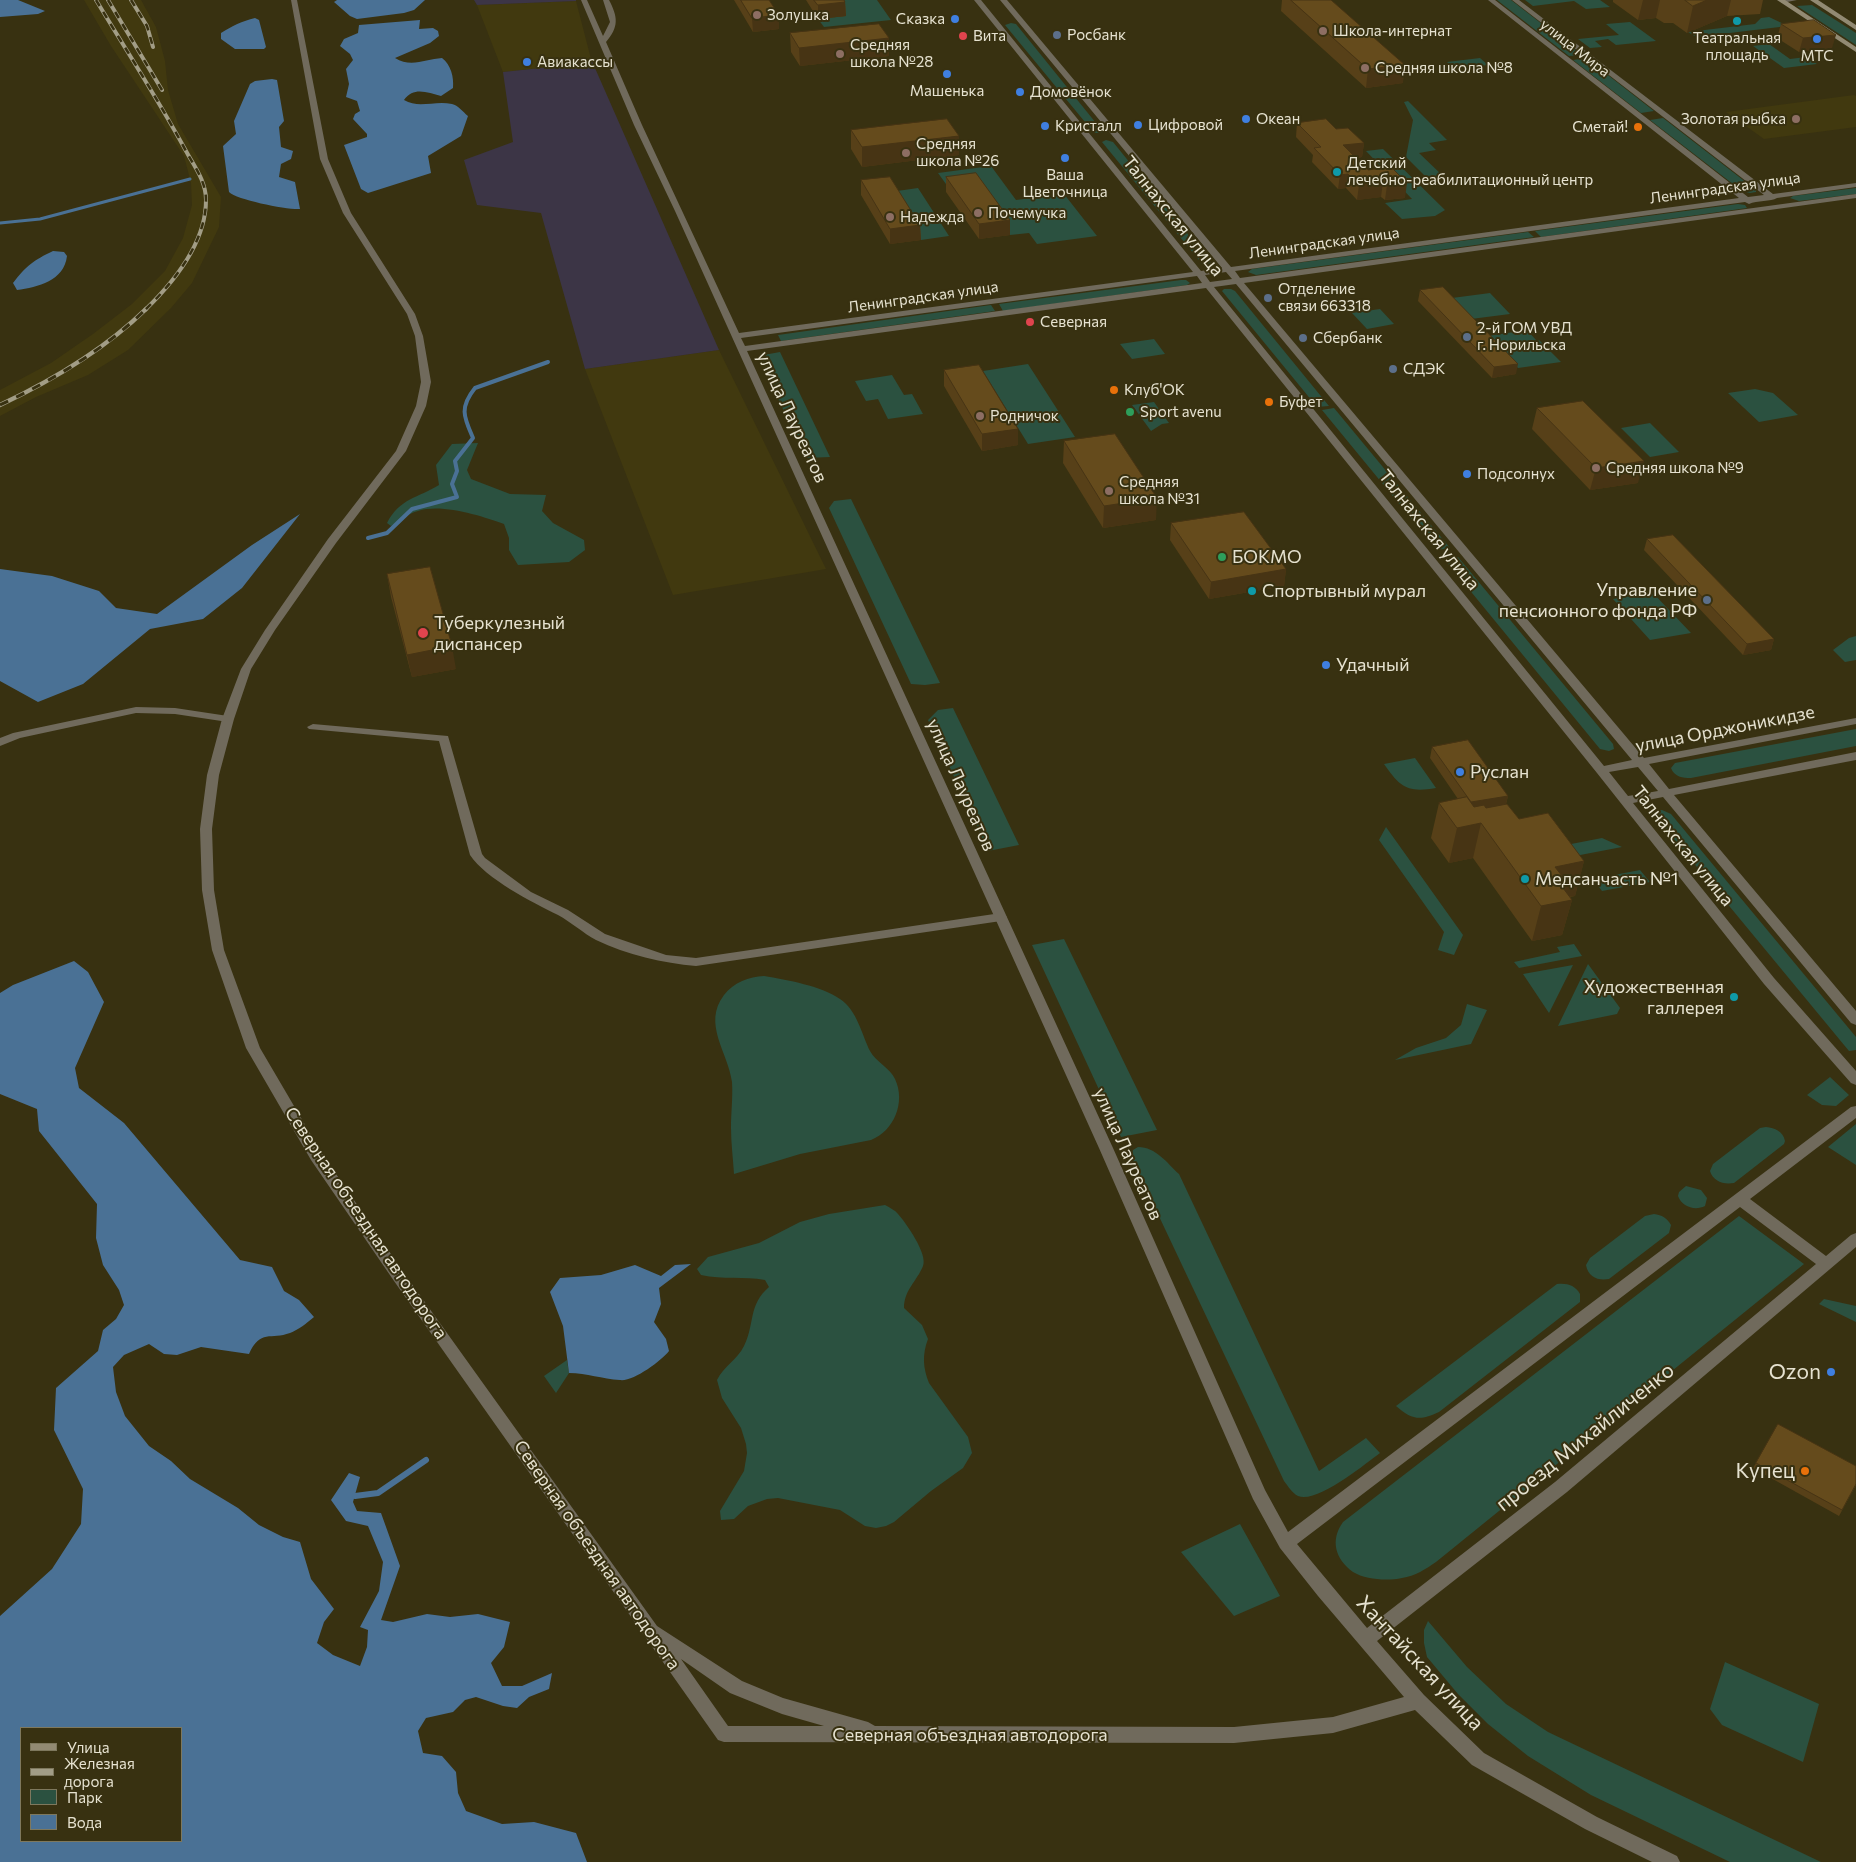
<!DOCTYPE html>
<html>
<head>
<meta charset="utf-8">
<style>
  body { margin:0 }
  #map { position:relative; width:1856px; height:1862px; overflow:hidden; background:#383111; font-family:Commissioner,sans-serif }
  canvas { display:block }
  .legend { position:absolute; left:20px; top:1727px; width:162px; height:115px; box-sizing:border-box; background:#383111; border:1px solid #7e785d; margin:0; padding:6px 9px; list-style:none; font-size:15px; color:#e6e2d0 }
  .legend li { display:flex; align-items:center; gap:10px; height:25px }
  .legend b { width:25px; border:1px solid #7e785d }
</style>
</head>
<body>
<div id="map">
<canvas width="1856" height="1862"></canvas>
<ul class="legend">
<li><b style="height:6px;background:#928a73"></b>Улица</li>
<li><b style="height:6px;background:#a29d86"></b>Железная дорога</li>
<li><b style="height:14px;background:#2b5140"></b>Парк</li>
<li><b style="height:14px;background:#4a7195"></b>Вода</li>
</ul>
</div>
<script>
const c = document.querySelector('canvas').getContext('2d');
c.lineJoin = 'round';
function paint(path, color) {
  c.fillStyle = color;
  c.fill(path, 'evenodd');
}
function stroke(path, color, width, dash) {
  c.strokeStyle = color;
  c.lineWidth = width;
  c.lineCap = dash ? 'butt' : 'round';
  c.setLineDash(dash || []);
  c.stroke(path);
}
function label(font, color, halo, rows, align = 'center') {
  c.font = font + ' Commissioner,sans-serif';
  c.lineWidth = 4;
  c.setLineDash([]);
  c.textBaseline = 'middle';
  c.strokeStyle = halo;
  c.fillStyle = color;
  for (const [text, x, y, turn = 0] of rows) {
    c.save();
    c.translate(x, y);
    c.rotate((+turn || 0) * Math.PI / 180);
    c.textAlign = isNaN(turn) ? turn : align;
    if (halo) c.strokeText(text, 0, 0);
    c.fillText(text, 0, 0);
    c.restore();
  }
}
const built = new Path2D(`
  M84,0h57l15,27 9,34 3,29 10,34 43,73 -2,30 -27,56 -21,25 -43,42 -40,25 -52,22 -36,19v-26l51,-27 42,-29 39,-30 33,-33 18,-33 9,-33 -1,-22 -7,-27 -73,-110z
  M576,1l15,58 -41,8 -47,5 -26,-67z
  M1854,95l2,1v31l-92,12 -38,-27z
  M719,350l107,219 -153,26 -88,-226z`);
const industrial = new Path2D(`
  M474,0h102v1l-99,4z
  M591,59l128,291 -134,19 -44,-156 -64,-8 -13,-45 49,-18 -10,-70 47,-5z`);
const green = new Path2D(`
  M835,0h42l14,20 -67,7 -6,-8 27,-3z
  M1497,0h14l71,55 -13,1z
  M1525,0h75l10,7 -24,2 -12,-8 -41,5z
  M1812,5l44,28v12l-59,-39z
  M1769,17l19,9 -92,11 -8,-5 67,-8 6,-6z
  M1630,22l26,19 -40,4 -8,-6 -13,2 7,6 -12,1 -12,-9 41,-4 -13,-11z
  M1011,23l5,1 88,109h-10l-89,-108z
  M1769,44l21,15 16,-2 11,7 -33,4 -31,-22z
  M1480,58l8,7 -34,4 -7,-7z
  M1586,58l68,53 -13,2 -68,-53z
  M1408,101l39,39 -18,3 7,7 -17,3 24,23 -16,2 -21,-21 7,-37 -9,-18z
  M1663,118l93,72v2l-6,1 -8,-2 -92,-71z
  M1106,140l7,2 100,123h-10l-101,-123z
  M1383,149l62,61 -10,6 -33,3 -17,-16 27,-4 -46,-48z
  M991,166l25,34 48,-6 33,42 -60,8 -8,-11 -19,2 -34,-47 -25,3 -13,-18z
  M918,188l31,48 -28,4 -31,-48z
  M1856,188v6l-57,7 -9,-3 3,-2z
  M1738,204l7,1 2,3 -206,29 -6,-6z
  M1528,232l6,5 -278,38 -8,-3 4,-3z
  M1181,280h5l4,3 -3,2 -184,26 -4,-7z
  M1224,289h7l4,2 94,115 -12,1 -95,-116z
  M1490,293l20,21 -39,5 -19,-21z
  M991,305l4,6 -214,30 -3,-6z
  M1380,309l14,15 -27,5 -15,-16z
  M1527,330l9,10h3l22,22 -43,6 -30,-32z
  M1154,339l11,15 -33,5 -12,-15z
  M780,352l50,105 -24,1 -48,-102z
  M1028,364l47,73 -47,7 -45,-73z
  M892,375l12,20 8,-1 11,20 -35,5 -10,-20 -12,2 -11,-20z
  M1755,389l18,4 25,22 -39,7 -31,-29z
  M1154,402l15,21 -7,1 -11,7 -19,-26z
  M1334,408l116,140 -13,2 -115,-140z
  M1650,423l29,29 -29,5 -29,-29z
  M478,443l-11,27 4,9 39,15 36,1 -4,16 11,12 31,17 1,10 -16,12 -51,3 -9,-15v-12l-5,-14c-22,-8 -63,-21 -86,-13 -9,2 -19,10 -27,15l-4,-3c13,-25 31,-25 52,-38l-3,-20 16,-21z
  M851,499l89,184 -15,2 -14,-1 -82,-176 5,-7z
  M1458,557l155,187 1,5 -5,2 -9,-2 -155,-189z
  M1652,592l39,41 -41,7 -37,-41z
  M1856,636v24l-11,2 -12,-12 16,-12z
  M953,708l66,137 -31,6 -60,-131 10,-10z
  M1856,729v17l-165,32c-8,0 -17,-1 -20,-10l4,-5z
  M1415,758l21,30c-29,5 -36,-1 -52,-24z
  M1662,810l9,4 185,223v13l-7,1 -195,-236 2,-4z
  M1386,827l77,108 -9,20 -16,-5 6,-18 -65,-92z
  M1602,838l20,9 -47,9 -9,-11z
  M1640,870l10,12 -48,9 -9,-12z
  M1064,939l93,191 -36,7 -89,-192z
  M1574,944l8,12 -63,12 -5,-6 46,-10 -3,-5z
  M1588,964l32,44 -3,6 -59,12z
  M1573,965l-24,48 -26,-39z
  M764,976c23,4 58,10 76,23 17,11 22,36 30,52 6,11 20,17 25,28 11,23 -1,52 -24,61l-71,14 -66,20c-1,-16 -3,-31 -3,-46 0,-16 2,-31 1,-46 -4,-30 -30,-58 -8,-87 10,-13 25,-18 40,-19z
  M1467,1004l20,6 -16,34 -76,16 21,-12 30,-10 15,-13z
  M1830,1077l19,18 -13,11 -14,-1 -15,-10z
  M1856,1124v41l-28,-18z
  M1766,1127c9,1 17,4 19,14l-1,3 -50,39c-11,2 -21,-2 -24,-12l3,-7 47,-36z
  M1138,1147c18,0 29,16 41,27l140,297 47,-33 14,15c-15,11 -63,51 -82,43 -6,-3 -10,-10 -14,-15l-153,-324 2,-7z
  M1686,1186l15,4 6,8 -2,8c-10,5 -23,1 -27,-10l1,-4z
  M885,1205c5,3 10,5 13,9 8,9 30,40 25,52 -6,15 -19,24 -19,42l18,17 6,14c-6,16 -5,29 1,44l39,54 4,16 -9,15 -32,23 -37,31 -8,4 -10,2 -11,-2 -25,-16 -62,-12 -11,1 -19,7 -14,13 -13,1 -1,-9 24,-40 3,-18 -1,-9 -5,-16 -19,-30 -5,-18c7,-14 20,-20 27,-34 11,-22 4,-41 25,-59l-4,-7c-21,-4 -42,0 -64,-5l-4,-6 11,-12 51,-14 41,-21 29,-8z
  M1654,1214c8,1 13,4 17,11l-2,8 -60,46c-11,2 -21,-2 -23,-14l4,-7 55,-42z
  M1739,1216l65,48 -368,298c-10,7 -21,14 -34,16 -14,3 -36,2 -49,-6 -18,-13 -23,-32 -10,-50z
  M1557,1284c10,-1 18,1 23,10v8l-141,110c-19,9 -27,8 -43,-6z
  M1824,1299l32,7v16l-37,-18z
  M567,1360l2,13 -13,20 -12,-17z
  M1240,1524l40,72 -46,20 -53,-64z
  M1428,1621l39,46 39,37 42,28 273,130h-91l-139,-67 -63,-39 -40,-32 -30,-30 -31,-37 -3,-14v-13z
  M1725,1662l94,42 -16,58 -81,-37 -12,-16z`);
const water = new Path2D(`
  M0,0h18l27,11 -7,3 -38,3z
  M337,0h88l-11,10 -10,3 -47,6 -7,-3 -16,-14z
  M255,18l4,2 7,27 -2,2h-29l-14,-10v-6c11,-7 21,-12 34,-15z
  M420,20l-1,9 14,-1 5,3 1,5 -9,7 -35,15c16,10 31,1 47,0 9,7 12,19 11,30l-12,8c-13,-3 -27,-10 -37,4 15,9 31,0 48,4 6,1 11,8 16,12l-7,20 -33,20 3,17 -63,20 -7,-4 -17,-44 23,-8v-3l-14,-15 2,-5 5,-3 -3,-10 -11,-4 3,-13 -3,-15 7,-9 -3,-6 -10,-8 4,-7 14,-6 1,-8z
  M272,79l5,1 7,41 -5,6 2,20 12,4 -2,8 -10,5 -2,13 16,5 5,27c-12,1 -63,-9 -71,-17l-6,-46 13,-12 -2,-13 16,-37 5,-3z
  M53,251l11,1 3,4c-3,25 -29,31 -50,34l-4,-7c13,-17 21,-23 40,-32z
  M300,514l-58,74 -39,31 -53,10 -67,55 -45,18 -38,-21v-112l52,7 47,15 17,17 41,6 95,-69z
  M74,961l14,11 16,30 -29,66 4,20 45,35 116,137 32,7 12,24 15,9 15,17c-7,6 -16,13 -24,16 -19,7 -30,-4 -41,21l-48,-7 -24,8 -13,-1 -15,-10 -25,11 -11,12 3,25 9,24 24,30 22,15 19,18 48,29 21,17 24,12 17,5 11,37 23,30 -10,13 -7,21 16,12 27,11 7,-19 1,-17 -8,-3 19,-36 4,-29 -15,-36 -22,-5 -15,-21 18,-27 11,4 -7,25 4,9 24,2 19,53 -19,54 12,2 34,-8 23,3 28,-3 32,8 -6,25 -13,16 11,23h20l30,-13 -3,16 -20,8 -12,11 -14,-2 -27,-9 -11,3 -12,12 -27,6 -8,13 5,22 19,3 14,16 2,21 8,18 36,13 32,-2 42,11 11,29h-587v-246l52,-47 29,-45 2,-35 -29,-59 2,-42 42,-37 5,-21 13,-11 8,-14 -5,-15 -16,-25 -7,-27 1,-34 -58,-73 -2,-22 -37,-15v-101l13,-8zM21,1728h160v113h-160z
  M691,1264l-32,24 2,16 -7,18 12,17 3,12c-8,10 -36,31 -49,29 -18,-1 -33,-7 -51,-7l-6,-47 -13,-34 10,-14 41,-3 34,-10 26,11 14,-11z`);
const streamFar2 = new Path2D(`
  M0,223l40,-4 150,-40`);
const streamFar1 = new Path2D(`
  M368,538l19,-5 25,-24 45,-12 -5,-13 5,-13 -2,-10 18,-23c-9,-21 -14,-30 2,-50l73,-26`);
const stream = new Path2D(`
  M355,1496l23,-3 48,-33`);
const minor = new Path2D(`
  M136,707l39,1 53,8 6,3 -6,3 -53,-8 -39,-1 -116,25 -20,8v-8l13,-5z
  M313,724l135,12 34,118 3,4 46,34 37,18 37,24 61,21 30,3 305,-45 6,4 -6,4 -305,45c-33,-3 -69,-11 -100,-26 -13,-7 -25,-18 -38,-25 -26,-13 -72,-36 -88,-60l-31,-114 -130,-12 -2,-2z`);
const tertiary = new Path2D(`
  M291,0h6l31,159 23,54 64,101 8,22 8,46 -5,24 -20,45 -70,92 -61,87 -24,39 -17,50 -15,56 -7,54 2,61 10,60 36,98 61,104 83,121 253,353 85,55 41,17 85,24 7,4 359,1 99,-10 71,-20 -86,-101 -38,-48 -27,-49 -154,-351 -424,-937 -41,-86 -53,-125h6l16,36 7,-14 -7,-22h6c9,17 10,27 -3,42l36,83 97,208 454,-61 -219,-272h7l220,271 21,-3 -222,-268h7l224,267 508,-69 -251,-198h7l253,197 16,-2 -252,-195h7l254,194 83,-11v4l-79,11c-6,4 -20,2 -28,6l-4,-2 -510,69 5,7 616,-84v4l-612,85 400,475 212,-40v6l-207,40 20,25 187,-37v8l-182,35 182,216v14l-5,-2 -188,-226 -30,6 141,175 82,93v14l-5,-2 -87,-99 -167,-211 -391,-485 -459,63 366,797 152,342 23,42 563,-425 5,-1v12l-106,81 76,57 25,-21 5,-2v14l-289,245 -190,149 47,54 60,58 113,64 80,39 3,6h-28l-67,-33 -113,-64 -57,-55 -82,23 -99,10 -510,-1 -6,-2 -324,-459 -83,-121 -65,-112 -34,-98 -10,-60 -2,-61 7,-54 15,-56 19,-50 24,-39 63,-91 68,-88 20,-45 5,-24 -6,-46 -8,-22 -64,-101 -23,-54zM1226,272l6,7 -22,3 -5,-7zM1197,276l5,7 -457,63 -4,-8zM1236,284l396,476 -28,6 -390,-479zM1638,767l20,24 -30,5 -19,-24zM1740,1207l76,57 -261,218 -188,146 -70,-84zM681,1659l49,34 52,21 42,12h-96z
  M1779,0h18l-15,3z`);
const secondary = new Path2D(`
  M1777,0h8l71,47v5z
  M1810,0h8l38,25v5z`);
const railFar1 = new Path2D(`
  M96,0c30,50 62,99 90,151 8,15 20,30 20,49 0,42 -32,82 -61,110
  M108,0l54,90
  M131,0l16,26 6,21`);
const rail = new Path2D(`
  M0,405c53,-25 104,-55 146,-96`);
const wall = new Path2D(`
  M734,0h35l10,29 -26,3z
  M806,0h38l1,2 1,14 -28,3z
  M1282,0h49l72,83 -37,5 -85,-77z
  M1613,0h150l-3,14 -33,2 -40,17 -14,-10h-9l-8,-5 -18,2 -25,-18z
  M1781,24l51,24 -33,4 -22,-14z
  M790,33l99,5v18l-89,10 -9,-14z
  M1297,123l39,6 28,14 -2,14 -6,1 12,12 37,28 -20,2 -4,-3 -24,3 -11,-12 -8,1 -26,-27 1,-7 -17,-18z
  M851,130l108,25 -97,12 -11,-18z
  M946,177l64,58 -31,4 -33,-47z
  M861,180l59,45 1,15 -31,4 -29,-49z
  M1420,290l96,84 -24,4 -74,-77z
  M944,370l74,75 -36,6 -38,-65z
  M1537,408l101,75 -48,7 -58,-61z
  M1064,441l92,79 -53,8 -40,-65z
  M1171,523l115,46 -2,17 -75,13 -39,-59z
  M1647,539l127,100 -3,11 -28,5 -99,-105z
  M387,574l69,95 -44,8 -21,-80z
  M1432,747l76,49 -2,8 13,15 65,42 -9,35 -5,1 2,3 -10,35 -30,6 -59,-83 -24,5 -18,-25 8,-35 19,-4 -28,-41z
  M1756,1463l100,22 -17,31 -86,-48z`);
const shadedWall = new Path2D(`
  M1643,0h17l-4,18 -18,2z
  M1707,0h24l-4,16 -40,17 6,-27z
  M845,2l1,14 -28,3v-14z
  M779,15v14l-26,3 -1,-14z
  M1836,35l-4,13 -33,4 4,-14z
  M889,38v18l-89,10 -1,-18z
  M1405,65l-2,18 -37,5 2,-19z
  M959,136v19l-97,12v-20z
  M1364,143l-2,14 -21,3 2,-15z
  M1348,174l-2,14 -8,1 2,-14z
  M1383,182l-2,15 -24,3 2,-15z
  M1407,183l-2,15 -20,2 2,-15z
  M1010,220v15l-31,4v-15z
  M920,225l1,15 -31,4v-15z
  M1518,364l-2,10 -24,4 2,-11z
  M1018,429v16l-36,6v-17z
  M1644,461l-6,22 -48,7 6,-22z
  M1157,498l-1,22 -53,8 1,-22z
  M1286,569l-2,17 -75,13 2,-17z
  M1774,639l-3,11 -28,5 4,-11z
  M452,646l4,23 -44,8 -5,-22z
  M1508,796l-3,11 -36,7 2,-12z
  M1481,823l-8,35 -24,5 8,-35z
  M1584,861l-9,35 -8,1 5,3 -10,35 -30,6 9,-35 14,-39z`);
const building = new Path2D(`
  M741,0h28l10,15 -27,3z
  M814,0h30l1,2 -27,3z
  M1291,0h40l74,65 -37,4z
  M1685,0h22l-14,6z
  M1814,20l22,15 -33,3 -22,-14z
  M879,24l10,14 -90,10 -9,-15z
  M947,119l12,17 -97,11 -11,-17z
  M1326,119l10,10 12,-1 16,15 -21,2 25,25 23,-3 16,16 -20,2 -4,-3 -24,3 -11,-11 -8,1 -26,-27 7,-1 -24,-24z
  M976,173l34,47 -31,4 -33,-47z
  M890,177l30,48 -30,4 -29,-49z
  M1443,287l75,77 -24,3 -74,-77z
  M979,365l39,64 -36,5 -38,-64z
  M1583,401l61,60 -48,7 -59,-60z
  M1115,434l42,64 -53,8 -40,-65z
  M1244,512l42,57 -75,13 -40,-59z
  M1673,535l101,104 -27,5 -100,-105z
  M430,567l22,79 -45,9 -20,-81z
  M1468,740l40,56 -37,6 -39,-55z
  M1467,797l7,10 10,-2 2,3 21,-4 12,15 29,-6 36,48 -29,6 15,19 -7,2 9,12 -31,6 -60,-83 -24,5 -18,-25z
  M1778,1424l78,42v18l-14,26 -86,-47z`);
const markers = [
  [757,15,5,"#8d6e63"],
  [955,19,5,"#3f7fe0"],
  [1737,21,5,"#0f9aa8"],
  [1323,31,5,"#8d6e63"],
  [1057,35,5,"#5c6f8a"],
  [963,36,5,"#e0444e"],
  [1817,39,5,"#3f7fe0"],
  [840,54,5,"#8d6e63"],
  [527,62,5,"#3f7fe0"],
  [1365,68,5,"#8d6e63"],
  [947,74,5,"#3f7fe0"],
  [1020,92,5,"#3f7fe0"],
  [1246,119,5,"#3f7fe0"],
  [1796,119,5,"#8d6e63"],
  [1138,125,5,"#3f7fe0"],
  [1045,126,5,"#3f7fe0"],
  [1638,127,5,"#e8710a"],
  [906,153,5,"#8d6e63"],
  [1065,158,5,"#3f7fe0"],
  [1337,172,5,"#0f9aa8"],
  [978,213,5,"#8d6e63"],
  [890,217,5,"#8d6e63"],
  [1268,298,5,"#5c6f8a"],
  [1030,322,5,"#e0444e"],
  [1467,337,5,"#5c6f8a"],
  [1303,338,5,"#5c6f8a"],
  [1393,369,5,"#5c6f8a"],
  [1114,390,5,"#e8710a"],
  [1269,402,5,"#e8710a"],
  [1130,412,5,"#2e9e5b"],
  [980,416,5,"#8d6e63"],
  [1596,468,5,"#8d6e63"],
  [1467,474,5,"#3f7fe0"],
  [1109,491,5,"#8d6e63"],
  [1222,557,5,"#2e9e5b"],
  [1252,591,5,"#0f9aa8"],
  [1707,600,5,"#5c6f8a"],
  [423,633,6,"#e0444e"],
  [1326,665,5,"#3f7fe0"],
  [1460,772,5,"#3f7fe0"],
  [1525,879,5,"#0f9aa8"],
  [1734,997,5,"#0f9aa8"],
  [1831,1372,5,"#3f7fe0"],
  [1805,1471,5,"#e8710a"]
];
const farPoinames = [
  ["Золушка",767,15],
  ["Сказка",945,19,"right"],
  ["Школа-интернат",1333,31],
  ["Росбанк",1067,35],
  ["Вита",973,36],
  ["Театральная",1737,38,"center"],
  ["площадь",1737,55,"center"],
  ["Средняя",850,45],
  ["школа №28",850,62],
  ["МТС",1817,56,"center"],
  ["Авиакассы",537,62],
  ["Средняя школа №8",1375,68],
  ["Машенька",947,91,"center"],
  ["Домовёнок",1030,92],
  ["Океан",1256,119],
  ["Золотая рыбка",1786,119,"right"],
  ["Цифровой",1148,125],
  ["Кристалл",1055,126],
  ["Сметай!",1628,127,"right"],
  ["Средняя",916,144],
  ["школа №26",916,161],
  ["Детский",1347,163],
  ["лечебно-реабилитационный центр",1347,180],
  ["Ваша",1065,175,"center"],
  ["Цветочница",1065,192,"center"],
  ["Почемучка",988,213],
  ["Надежда",900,217],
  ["Отделение",1278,289],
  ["связи 663318",1278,306],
  ["Северная",1040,322],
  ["2-й ГОМ УВД",1477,328],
  ["г. Норильска",1477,345],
  ["Сбербанк",1313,338],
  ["СДЭК",1403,369],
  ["Клуб'ОК",1124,390],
  ["Буфет",1279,402],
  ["Sport avenu",1140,412],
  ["Родничок",990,416],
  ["Средняя школа №9",1606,468],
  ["Подсолнух",1477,474],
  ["Средняя",1119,482],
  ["школа №31",1119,499]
];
const farStreetnames = [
  ["улица Мира",1575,48,38],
  ["Ленинградская улица",1725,188,-8],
  ["Ленинградская улица",1324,243,-8],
  ["Ленинградская улица",923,297,-8]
];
const streetNames = [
  ["Талнахская улица",1173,216,51],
  ["улица Лауреатов",792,417,65],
  ["Талнахская улица",1429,530,51],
  ["улица Орджоникидзе",1725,729,-11],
  ["улица Лауреатов",961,785,66],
  ["Талнахская улица",1683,846,51],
  ["улица Лауреатов",1128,1154,66],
  ["Северная объездная автодорога",366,1223,56],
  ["Северная объездная автодорога",597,1555,55],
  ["Северная объездная автодорога",970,1735]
];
const poiNames = [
  ["БОКМО",1232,557],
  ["Управление",1697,590,"right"],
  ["пенсионного фонда РФ",1697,611,"right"],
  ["Спортывный мурал",1262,591],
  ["Туберкулезный",434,623],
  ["диспансер",434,644],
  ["Удачный",1336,665],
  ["Руслан",1470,772],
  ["Медсанчасть №1",1535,879],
  ["Художественная",1724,987,"right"],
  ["галлерея",1724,1008,"right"]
];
const nearPoinames = [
  ["Ozon",1821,1372],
  ["Купец",1795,1471]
];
const nearStreetnames = [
  ["проезд Михайличенко",1585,1437,-39],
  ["Хантайская улица",1420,1663,47]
];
paint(built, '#41390f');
paint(industrial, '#3c3546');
paint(green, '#2b5140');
paint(water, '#4a7195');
stroke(streamFar2, '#4a7195', 3);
stroke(streamFar1, '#4a7195', 4);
stroke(stream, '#4a7195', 6);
paint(minor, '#706a5c');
paint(tertiary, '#706a5c');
paint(secondary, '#928a73');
stroke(railFar1, '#a29d86', 4);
stroke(rail, '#a29d86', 4.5);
stroke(railFar1, '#383111', 2.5, [7]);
stroke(rail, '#383111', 3, [9]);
paint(wall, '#574018');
paint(shadedWall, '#473414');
paint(building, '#654b1c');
stroke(building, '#473414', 1);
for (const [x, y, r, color] of markers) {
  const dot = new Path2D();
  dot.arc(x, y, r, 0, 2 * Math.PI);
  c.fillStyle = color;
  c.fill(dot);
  stroke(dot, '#383111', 2);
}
label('15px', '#e6e2d0', '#383111', farPoinames, 'left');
label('15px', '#e6e2d0', '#383111', farStreetnames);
label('18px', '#e6e2d0', '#383111', streetNames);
label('18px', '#e6e2d0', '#383111', poiNames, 'left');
label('21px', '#e6e2d0', '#383111', nearPoinames, 'right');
label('21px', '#e6e2d0', '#383111', nearStreetnames);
</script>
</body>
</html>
